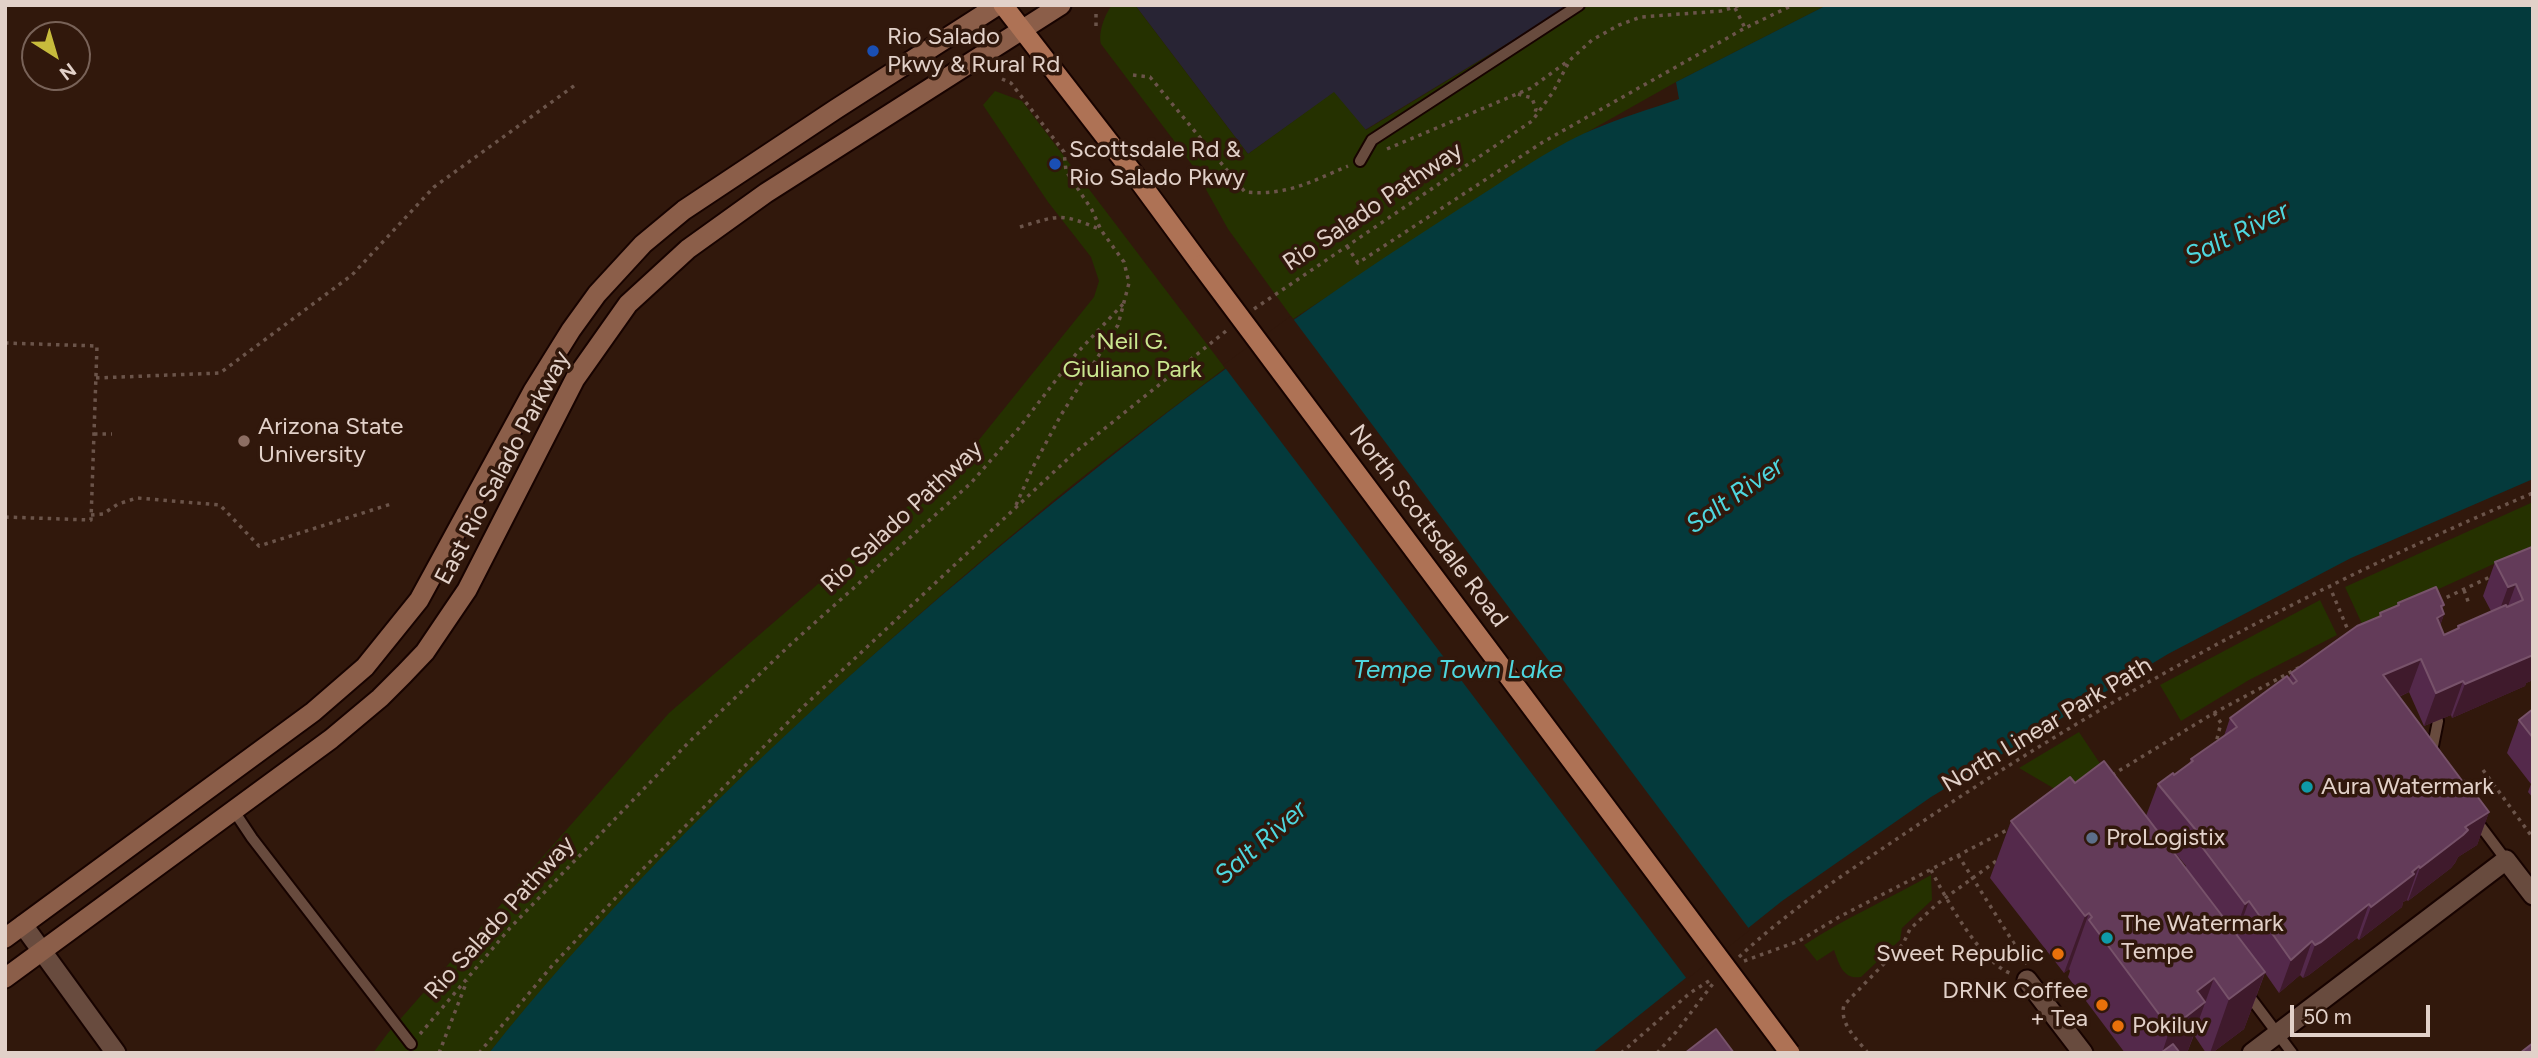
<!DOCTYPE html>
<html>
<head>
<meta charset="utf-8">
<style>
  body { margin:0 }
  #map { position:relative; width:2538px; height:1058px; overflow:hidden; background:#31180c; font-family:Figtree,sans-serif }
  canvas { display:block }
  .frame { position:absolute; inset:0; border:7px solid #e2d1c9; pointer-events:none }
  .north { position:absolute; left:21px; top:21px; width:70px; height:70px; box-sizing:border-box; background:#31180c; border:2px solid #786258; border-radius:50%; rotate:143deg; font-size:19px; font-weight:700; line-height:28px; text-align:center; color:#e2d1c9 }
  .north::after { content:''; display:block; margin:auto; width:24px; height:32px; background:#c7bb3c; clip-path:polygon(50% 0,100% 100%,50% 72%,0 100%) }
  .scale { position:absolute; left:2290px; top:1005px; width:140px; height:32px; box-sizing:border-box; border:4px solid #e2d1c9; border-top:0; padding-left:9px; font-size:21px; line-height:24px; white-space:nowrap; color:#e2d1c9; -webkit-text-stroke:5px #31180c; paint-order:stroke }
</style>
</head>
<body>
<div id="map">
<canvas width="2538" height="1058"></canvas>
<div class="frame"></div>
<div class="north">N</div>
<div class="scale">50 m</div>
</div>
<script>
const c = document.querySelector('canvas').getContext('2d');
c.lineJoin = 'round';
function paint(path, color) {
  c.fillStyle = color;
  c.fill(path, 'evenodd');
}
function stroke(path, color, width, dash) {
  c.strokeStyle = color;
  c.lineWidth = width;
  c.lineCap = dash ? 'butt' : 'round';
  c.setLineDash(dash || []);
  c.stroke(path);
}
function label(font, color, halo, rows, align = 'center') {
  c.font = font + ' Figtree,sans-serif';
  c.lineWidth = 7;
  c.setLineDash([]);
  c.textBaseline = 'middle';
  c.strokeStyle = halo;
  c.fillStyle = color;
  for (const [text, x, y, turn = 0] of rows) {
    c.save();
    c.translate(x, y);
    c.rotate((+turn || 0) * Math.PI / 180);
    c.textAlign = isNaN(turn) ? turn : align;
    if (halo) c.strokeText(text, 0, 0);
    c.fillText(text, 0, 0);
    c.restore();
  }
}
const commercial = new Path2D(`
  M1135,5h436l-206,125 -31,-37 -86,61z`);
const green = new Path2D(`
  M1112,5h23l113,149 86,-62 32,38 205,-125h256l-151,77 -147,83 -236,154 -65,-90 -35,-63 -92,-122c-3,-12 4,-30 11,-39z
  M995,91l27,10 203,267c-57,44 -115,86 -171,132 -203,168 -399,347 -565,553h-116l15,-20 281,-320 297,-257 128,-159 5,-16 -8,-24 -43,-55 -65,-97z
  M2533,502v44l-171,78 -17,-37z
  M2320,600l17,35 -88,45 -68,41 -21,-36z
  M2079,732l24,36 -43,24 -41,-24z
  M1931,875l1,25 -30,28 -2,12 -39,37c-18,3 -22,-13 -27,-27l-17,11 -13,-16c41,-27 85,-46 127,-70z`);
const water = new Path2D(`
  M1827,5h706v474l-182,79 -183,96 -237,143 -149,104 -190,152h-1103c195,-243 433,-450 679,-641 94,-72 191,-139 291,-203 41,-25 90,-61 133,-79 28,-12 58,-21 87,-31l-3,-17z`);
const pier = new Path2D(`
  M1291,316l459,614 -63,49 -464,-614z`);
const path = new Path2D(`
  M1735,8l10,20
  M1096,14v13
  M1133,75l17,2 95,115c42,4 65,-10 103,-26
  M1002,79l9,4 53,69 2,19 26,39 9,20 23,32 5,21 -11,42 -57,90 -28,52 -17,38
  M1518,94l14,4 4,11 -2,7
  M1387,149l144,-61 37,-27
  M1020,227c39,-12 41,-14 79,2
  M1347,246l11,17 185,-121 202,-114 48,-23
  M1254,309l278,-188 21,-29 17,-32 22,-20 27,-15 22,-8 80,-6 20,-6
  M5,343l92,3 -6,174 -86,-3
  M96,378l124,-5 132,-98 82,-88 144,-104
  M94,434h18
  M91,515l12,-1 15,-10 19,-6 83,7 39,41 132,-42
  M2329,585l21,50
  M2464,590l5,14
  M2439,601l53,-25
  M2214,713l7,10 -5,20
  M2483,770l50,68
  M2112,775l102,-62 88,-47
  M1958,855l69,109
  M1931,870c15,29 51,94 81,104
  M1739,957c55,-52 121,-93 183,-135 192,-129 398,-239 611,-329
  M1744,961l55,-20 40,-24 170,-88
  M420,1034l90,-106 178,-185 103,-99 180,-161 48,-55 57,-74 48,-51
  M439,1053l28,-72
  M479,1053l72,-86 87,-93 165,-167 270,-253 153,-123
  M1621,1053l69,-60 22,-14
  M1657,1053l19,-21 39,-51
  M1868,1053c-11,-14 -29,-29 -24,-48l59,-61 7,-15 27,-25 62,-45`);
const service = new Path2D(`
  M1360,161l12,-21 207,-135
  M2431,756l7,-35
  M234,811l18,27 159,206
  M2476,820l30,40
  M2247,993l45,60`);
const minor = new Path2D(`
  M23,925l93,128
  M2027,980l56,73
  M2252,1053l254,-193 27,35`);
const secondary = new Path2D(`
  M5,938l308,-226 52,-45 54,-67 114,-209 38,-61 26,-36 46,-50 41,-34 152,-101 162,-104
  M5,978l326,-239 49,-41 24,-24 21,-22 25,-37 17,-25 108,-211 53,-75 60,-55 78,-56 295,-188`);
const primary = new Path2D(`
  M1003,5l131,169 67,91`);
const primaryBridge = new Path2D(`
  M1201,265l589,788`);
const wall = new Path2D(`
  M2533,549v131l-7,3 -1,3 -73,32 -1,-3 -27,11 -15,-34 -10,5 64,85 26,30 -12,33 -19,12 -3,6 -4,5 -43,33 -1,-1 -4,2 -1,5 -43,33 -2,-2 -48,37 -6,3 -3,-3 -21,18 -14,-20 -21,56 -32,24h-6l-12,-18 -7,18h-62l-57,-76 2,-6 -1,-2 -5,4 -74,-95 21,-57 64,-38 71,33 12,-32 16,-9 15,-11 2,-5 33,-23 6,-18 59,-40 2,-5 88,-56 1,-4 17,-7 1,-3 44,6 2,5 -4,12 4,9 13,-6 1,-3 33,-15 -8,-15 12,-34zM2155,828l31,38 -1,2z
  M2533,709v89l-5,-6 3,-8 -24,-31 12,-33z`);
const shadedWall = new Path2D(`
  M2516,584l-12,33 -8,3 12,-33z
  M2444,605l-4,11 4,-2 -12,33 -7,4 16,-45z
  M2533,655v25l-7,3 -1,3 -73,32 13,-34z
  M2421,659l-12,33 -38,17 12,-34z
  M2463,681l-12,34 -27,11 12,-33z
  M2489,812l-12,33 -19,12 -3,6 -4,5 -43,33 12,-33 45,-41z
  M2419,866l-12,34 -4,2 -1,5 -43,33 12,-33z
  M2249,901l-12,33 -4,3 12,-33z
  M2369,904l-12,34 -48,37 -6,3 12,-33z
  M2089,913l-20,56 -5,4 21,-57z
  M2312,941l-12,34 -21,18 12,-33z
  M2265,972l-21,57 -32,24h-2l19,-54z
  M2214,978l-27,75h-25l8,-24 27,-38z`);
const building = new Path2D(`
  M2532,547l1,2v106l-68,29 -2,-3 -27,12 -15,-34 -38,16 80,107 2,-2 24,32 -24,15 3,3 -5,5 -43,33 -1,-2 -7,6 2,2 -43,33 -2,-3 -48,38 -6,3 -3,-4 -21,19 -42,-59 -4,3 -49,-65 4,-4 -42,-51 15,-11 1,2 19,-14 -2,-2 46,-32 -7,-9 57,-42 6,8 4,-3 -6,-8 66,-47 24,-10 -1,-3 19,-8 -1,-2 38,-16 8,18 -3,1 3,8 -7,4 7,17 15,-7 -1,-2 48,-21 1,2 16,-7 -7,-16 -8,3 -13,-25z
  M2533,709v29l-14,-18z
  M2104,761l161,211 -36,27 -15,-21 -17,13 8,11 -35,27 -81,-109 3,-3 -3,-4 -4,3 -74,-95 59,-44 5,6z
  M1716,1029l18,24h-49z
  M2533,1043v10h-13z
  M2173,1044l7,9h-18v-1z`);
const markers = [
  [873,51,7,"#1a4fb4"],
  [1055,164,7,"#1a4fb4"],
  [244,441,7,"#8d6e63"],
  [2307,787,7,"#0f9aa8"],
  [2092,838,7,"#5c6f8a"],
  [2107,938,7,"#0f9aa8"],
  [2058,954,7,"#e8710a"],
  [2102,1005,7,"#e8710a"],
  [2118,1026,7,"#e8710a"]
];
const poiNames = [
  ["Rio Salado",887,37],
  ["Pkwy & Rural Rd",887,65],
  ["Scottsdale Rd &",1069,150],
  ["Rio Salado Pkwy",1069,178],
  ["Arizona State",258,427],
  ["University",258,455],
  ["Aura Watermark",2321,787],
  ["ProLogistix",2106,838],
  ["The Watermark",2121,924],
  ["Tempe",2121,952],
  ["Sweet Republic",2044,954,"right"],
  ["DRNK Coffee",2088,991,"right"],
  ["+ Tea",2088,1019,"right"],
  ["Pokiluv",2132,1026]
];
const streetNames = [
  ["Rio Salado Pathway",1373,207,-34],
  ["East Rio Salado Parkway",503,468,-62],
  ["Rio Salado Pathway",902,517,-43],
  ["North Scottsdale Road",1428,526,53],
  ["North Linear Park Path",2047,725,-31],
  ["Rio Salado Pathway",500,918,-48]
];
const parkNames = [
  ["Neil G.",1132,342],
  ["Giuliano Park",1132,370]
];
const waterNames = [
  ["Salt River",2237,234,-26],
  ["Salt River",1735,496,-35],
  ["Tempe Town Lake",1458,670],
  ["Salt River",1261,843,-41]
];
paint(commercial, '#282434');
paint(green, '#253100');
paint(water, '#043a3c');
paint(pier, '#31180c');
stroke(service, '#170300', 14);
stroke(minor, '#170300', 23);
stroke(secondary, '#170300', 23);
stroke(primary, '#170300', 23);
stroke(path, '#6b544a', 3.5, [3.5, 5]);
stroke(service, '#684b3e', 10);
stroke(minor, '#684b3e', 19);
stroke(secondary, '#8b5e49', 19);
stroke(primary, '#ae7255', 19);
stroke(primaryBridge, '#170300', 23, []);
stroke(primaryBridge, '#ae7255', 19);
paint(wall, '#54294b');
paint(shadedWall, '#3f1a2c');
paint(building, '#633b59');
stroke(building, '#77526a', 2);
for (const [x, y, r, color] of markers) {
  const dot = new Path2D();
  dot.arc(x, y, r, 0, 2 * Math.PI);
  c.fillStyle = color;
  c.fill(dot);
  stroke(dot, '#31180c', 2.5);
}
label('24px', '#e2d1c9', '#31180c', poiNames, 'left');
label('24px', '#e2d1c9', '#31180c', streetNames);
label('24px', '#cae78f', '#31180c', parkNames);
label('italic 26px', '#4ed6de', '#31180c', waterNames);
</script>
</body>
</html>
